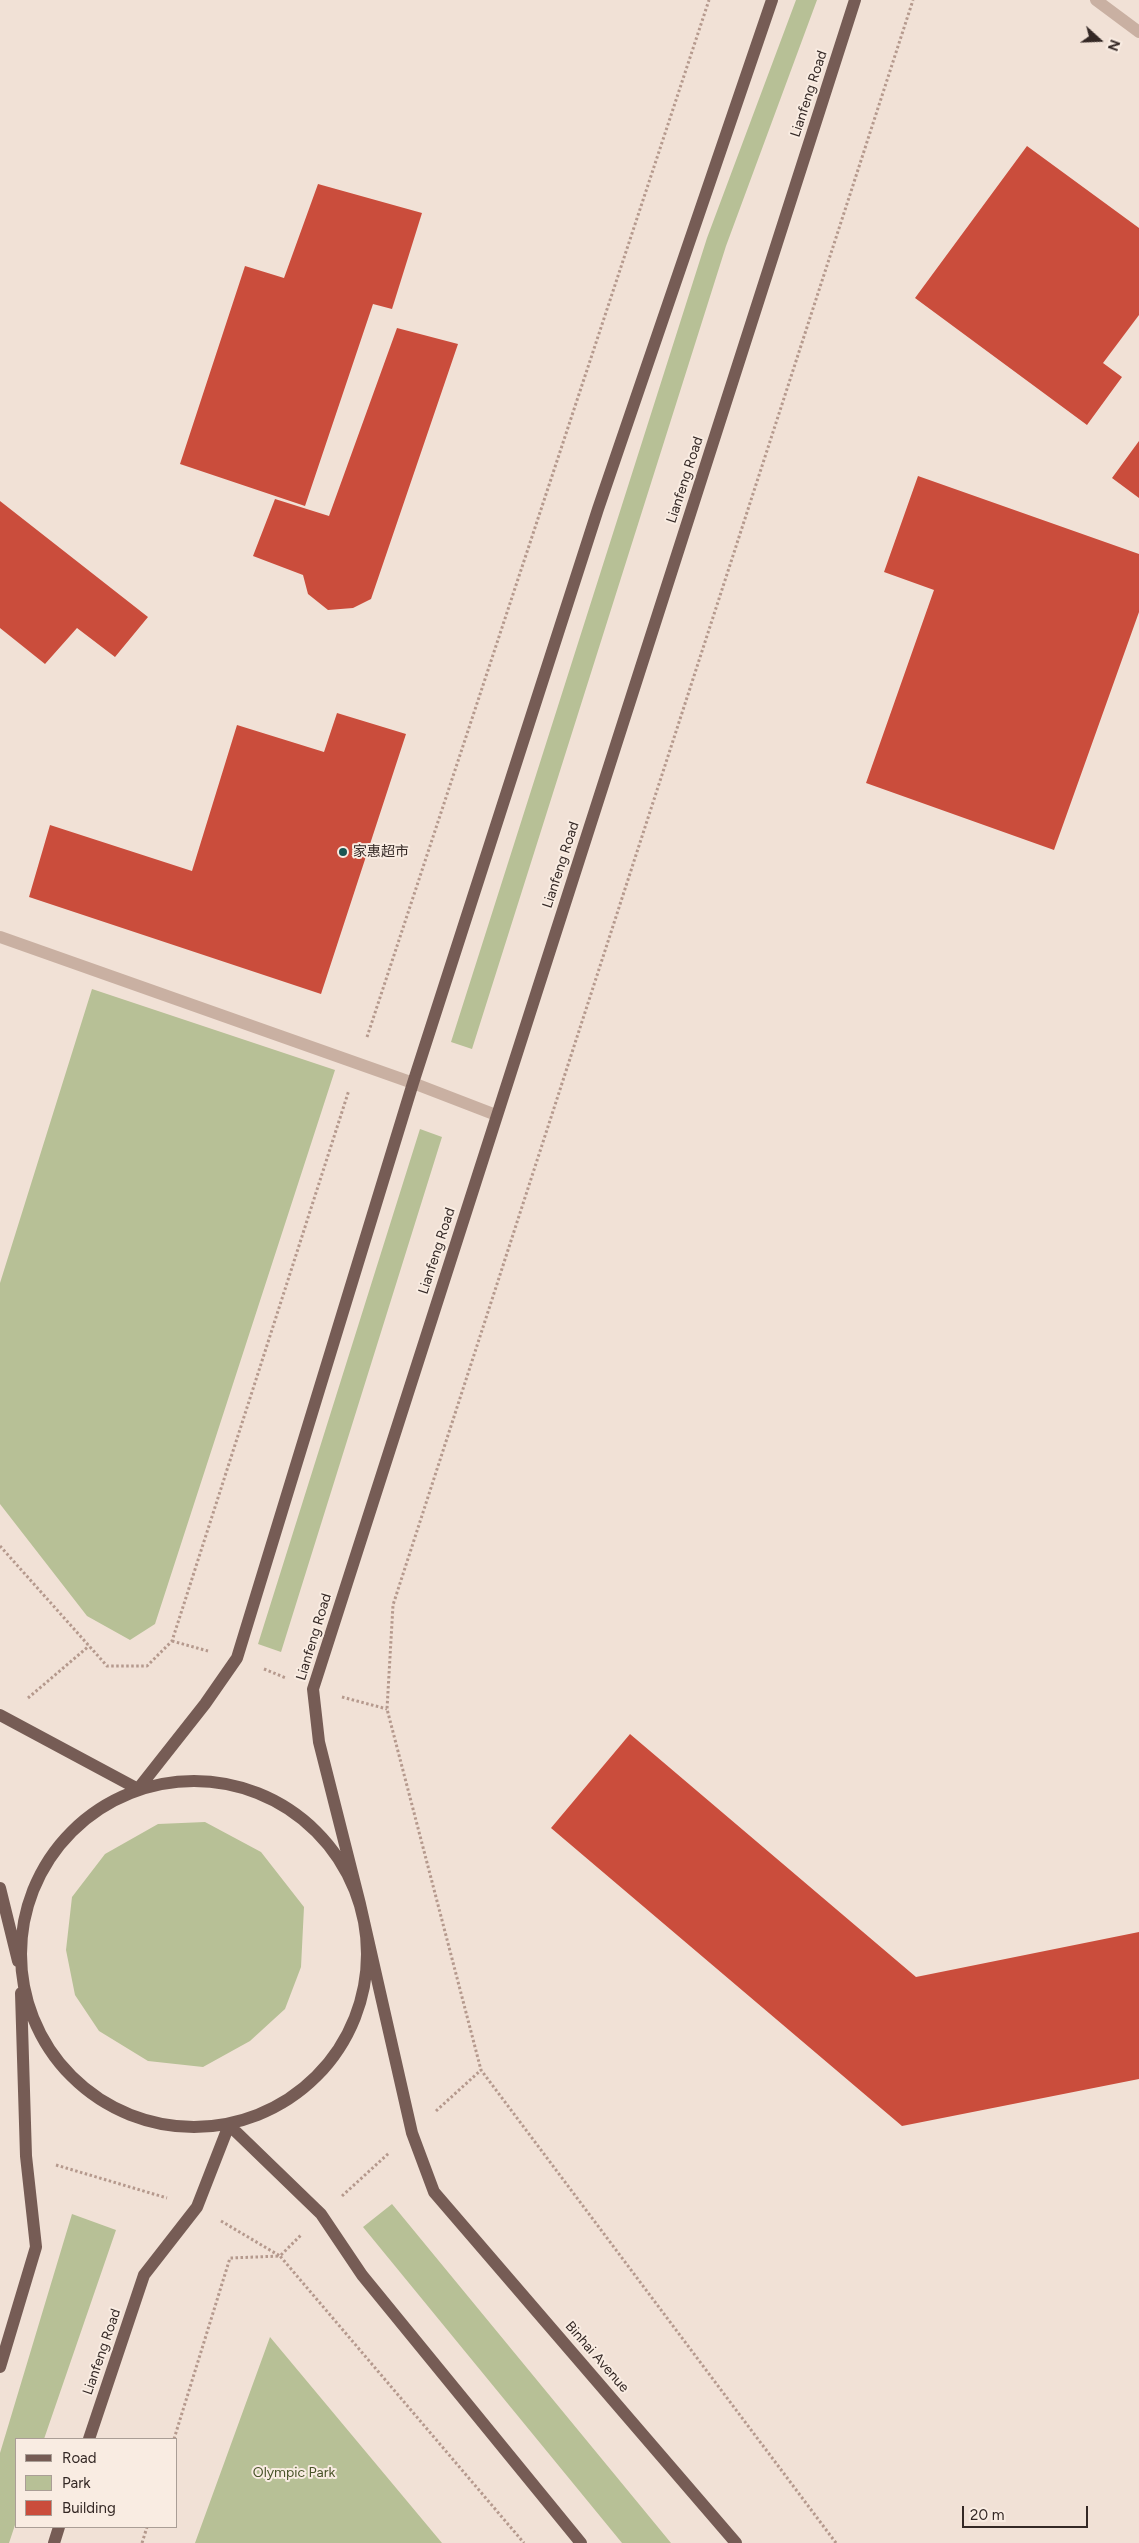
<!DOCTYPE html>
<html>
<head>
<meta charset="utf-8">
<style>
  body { margin:0 }
  #map { position:relative; width:1139px; height:2543px; overflow:hidden; background:#f1e1d6; font-family:Figtree,sans-serif }
  canvas { display:block }
  .legend { position:absolute; left:15px; top:2438px; width:162px; height:90px; box-sizing:border-box; background:#f9ece2; border:1px solid #aa9e96; margin:0; padding:6px 9px; list-style:none; font-size:15px; color:#342825 }
  .legend li { display:flex; align-items:center; gap:10px; height:25px }
  .legend b { width:25px; border:1px solid #aa9e96 }
  .north { position:absolute; left:1074px; top:15px; width:50px; height:50px; -webkit-text-stroke:4px #f9ece2; paint-order:stroke; rotate:110deg; font-size:14px; font-weight:700; line-height:20px; text-align:center; color:#342825 }
  .north::after { content:''; display:block; margin:auto; width:18px; height:22px; background:#342825; clip-path:polygon(50% 0,100% 100%,50% 72%,0 100%) }
  .scale { position:absolute; left:962px; top:2506px; width:126px; height:22px; box-sizing:border-box; border:2px solid #342825; border-top:0; padding-left:6px; font-size:15px; line-height:18px; white-space:nowrap; color:#342825; -webkit-text-stroke:4px #f9ece2; paint-order:stroke }
</style>
</head>
<body>
<div id="map">
<canvas width="1139" height="2543"></canvas>
<ul class="legend">
<li><b style="height:6px;background:#765c55"></b>Road</li>
<li><b style="height:14px;background:#b7c096"></b>Park</li>
<li><b style="height:14px;background:#ca4d3c"></b>Building</li>
</ul>
<div class="north">N</div>
<div class="scale">20 m</div>
</div>
<script>
const c = document.querySelector('canvas').getContext('2d');
c.lineJoin = 'round';
function paint(path, color) {
  c.fillStyle = color;
  c.fill(path, 'evenodd');
}
function stroke(path, color, width, dash) {
  c.strokeStyle = color;
  c.lineWidth = width;
  c.lineCap = dash ? 'butt' : 'round';
  c.setLineDash(dash || []);
  c.stroke(path);
}
function label(font, color, halo, rows, align = 'center') {
  c.font = font + ' Figtree,"Noto Sans SC",sans-serif';
  c.lineWidth = 4;
  c.setLineDash([]);
  c.textBaseline = 'middle';
  c.strokeStyle = halo;
  c.fillStyle = color;
  for (const [text, x, y, turn = 0] of rows) {
    c.save();
    c.translate(x, y);
    c.rotate((+turn || 0) * Math.PI / 180);
    c.textAlign = isNaN(turn) ? turn : align;
    if (halo) c.strokeText(text, 0, 0);
    c.fillText(text, 0, 0);
    c.restore();
  }
}
const green = new Path2D(`
  M796,0h21l-91,246 -254,803 -21,-7 256,-804z
  M92,989l243,81 -180,554 -25,16 -43,-24 -87,-112v-221z
  M420,1129l22,8 -161,515 -23,-8z
  M205,1822l56,30 43,55 -3,60 -16,42 -35,32 -47,26 -55,-6 -49,-30 -24,-36 -9,-45 6,-53 33,-43 53,-30z
  M392,2204l279,339h-49l-259,-316z
  M72,2214l44,16 -72,209h-28v83l-7,21h-9v-90z
  M270,2337l172,206h-247z`);
const building = new Path2D(`
  M1027,146l112,82v87l-36,48 19,14 -35,48 -172,-127z
  M318,184l104,29 -30,96 -19,-5 -68,202 -125,-42 65,-198 39,12z
  M397,328l61,16 -87,255 -18,9 -25,2 -20,-16 -5,-19 -50,-19 22,-57 54,17z
  M1139,441v57l-27,-20z
  M918,476l221,78v58l-85,238 -188,-67 68,-193 -50,-18z
  M0,501l148,116 -33,40 -38,-29 -32,36 -45,-36z
  M337,713l69,21 -85,260 -292,-97 21,-72 142,46 45,-146 87,27z
  M630,1734l286,243 223,-45v147l-237,47 -351,-298z`);
const path = new Path2D(`
  M367,1037l342,-1037
  M0,1546l107,120h40l25,-25 177,-551
  M172,1641l36,10
  M264,1669l22,9
  M342,1697l45,12
  M28,1698l61,-52
  M436,2111l45,-41
  M56,2165l111,33
  M342,2196l47,-43
  M221,2221l59,35 21,-21
  M174,2439l56,-181 50,-2 244,287
  M142,2543l5,-16
  M836,2543l-355,-473 -94,-361 6,-104 520,-1605`);
const minor = new Path2D(`
  M1096,0l43,32
  M0,937l413,146 83,32`);
const major = new Path2D(`
  M0,1715l138,74 67,-85 32,-46 176,-575 185,-574 174,-509
  M21 1954a173 173 0 1 1 346 0a173 173 0 1 1-346 0Z
  M0,1888l18,73
  M0,2367l36,-120 -10,-91 -5,-163
  M89,2439l55,-164 53,-68 32,-82 92,89 41,61 219,268
  M54,2543l5,-16
  M736,2543l-302,-351 -22,-59 -52,-229 -41,-162 -6,-53 542,-1689`);
const markers = [
  [343,852,5,"#1a5653"]
];
const streetNames = [
  ["Lianfeng Road",809,94,-72],
  ["Lianfeng Road",685,480,-72],
  ["Lianfeng Road",561,865,-72],
  ["Lianfeng Road",437,1251,-72],
  ["Lianfeng Road",314,1637,-73],
  ["Lianfeng Road",102,2352,-71],
  ["Binhai Avenue",597,2357,49]
];
const poiNames = [
  ["家惠超市",353,852]
];
const parkNames = [
  ["Olympic Park",294,2473]
];
paint(green, '#b7c096');
paint(building, '#ca4d3c');
stroke(path, '#b5998d', 3, [2.5, 2.5]);
stroke(minor, '#c9b0a2', 12);
stroke(major, '#765c55', 12);
for (const [x, y, r, color] of markers) {
  const dot = new Path2D();
  dot.arc(x, y, r, 0, 2 * Math.PI);
  c.fillStyle = color;
  c.fill(dot);
  stroke(dot, '#f9ece2', 2);
}
label('14px', '#342825', '#f9ece2', streetNames);
label('14px', '#342825', '#f9ece2', poiNames, 'left');
label('14px', '#485328', '#f9ece2', parkNames);
</script>
</body>
</html>
